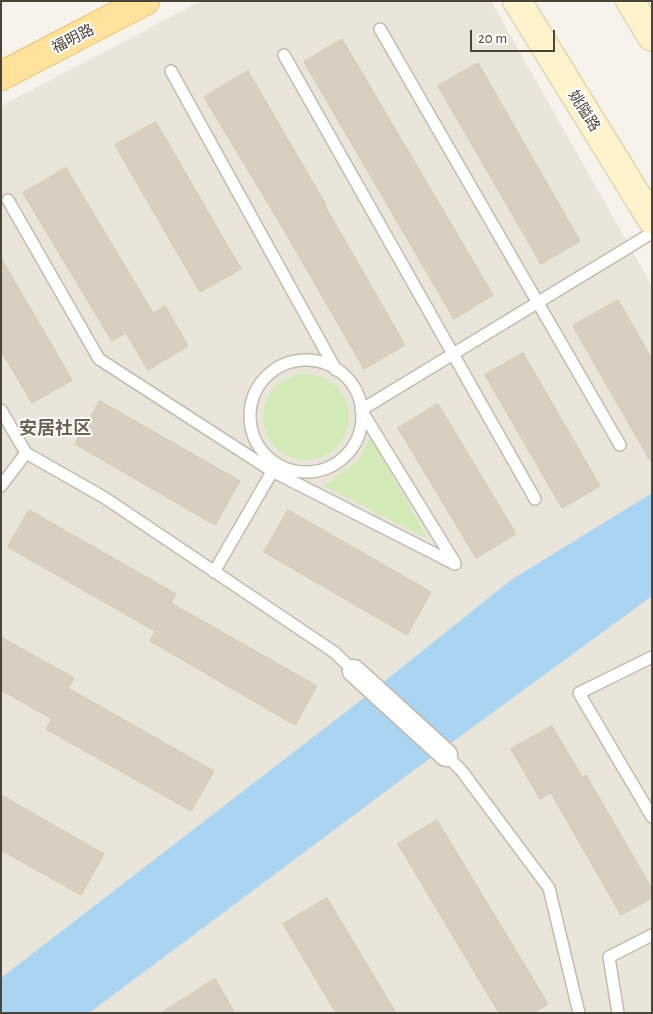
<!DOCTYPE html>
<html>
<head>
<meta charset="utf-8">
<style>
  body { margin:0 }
  #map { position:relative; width:653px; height:1014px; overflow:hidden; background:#f6f3ec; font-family:"Alegreya Sans",sans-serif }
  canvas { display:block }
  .frame { position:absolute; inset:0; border:2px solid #4b4439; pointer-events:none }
  .scale { position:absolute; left:470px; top:30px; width:85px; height:22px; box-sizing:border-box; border:2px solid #4b4439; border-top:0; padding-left:6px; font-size:15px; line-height:18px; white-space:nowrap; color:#4b4439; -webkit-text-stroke:4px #fff; paint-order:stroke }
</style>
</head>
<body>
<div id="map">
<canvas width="653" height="1014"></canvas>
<div class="frame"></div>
<div class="scale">20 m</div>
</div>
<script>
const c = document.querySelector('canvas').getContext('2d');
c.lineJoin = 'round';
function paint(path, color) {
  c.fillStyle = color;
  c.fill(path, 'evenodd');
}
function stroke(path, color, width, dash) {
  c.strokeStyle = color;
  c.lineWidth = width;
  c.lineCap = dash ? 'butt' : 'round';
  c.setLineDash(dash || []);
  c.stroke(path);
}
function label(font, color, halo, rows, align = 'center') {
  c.font = font + ' "Alegreya Sans","Noto Sans SC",sans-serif';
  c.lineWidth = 4;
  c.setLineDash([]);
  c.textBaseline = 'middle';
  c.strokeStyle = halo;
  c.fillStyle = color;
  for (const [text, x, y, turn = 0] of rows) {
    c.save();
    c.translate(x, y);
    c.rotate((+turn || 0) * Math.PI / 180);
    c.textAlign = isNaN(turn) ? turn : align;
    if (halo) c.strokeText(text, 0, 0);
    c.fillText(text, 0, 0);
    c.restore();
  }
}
const residential = new Path2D(`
  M201,1h290l161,285v727h-651v-907z`);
const green = new Path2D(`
  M263 417a43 43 0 1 1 86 0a43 43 0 1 1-86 0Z
  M370,437l58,102 -104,-53 36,-27z`);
const water = new Path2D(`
  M652,493v103l-231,169 -332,248h-88v-35l359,-277 151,-121z`);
const building = new Path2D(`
  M342,39l151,256 -39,24 -150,-257z
  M478,63l102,178 -39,23 -103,-178z
  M248,71l78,134 -1,1 80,139 -41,24 -80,-139 -80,-133z
  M156,122l85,147 -41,23 -85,-147z
  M66,168l87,145 12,-7 23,40 -40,24 -22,-37 -14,8 -89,-148z
  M1,258l71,122 -40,23 -31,-52z
  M618,300l34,59v105l-79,-138z
  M523,353l77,133 -38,22 -77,-133z
  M100,401l140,80 -25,44 -140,-81z
  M438,404l78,130 -40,24 -78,-130z
  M29,510l147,84 -5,9 146,83 -22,39 -145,-84 5,-10 -147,-84z
  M288,510l143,82 -24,43 -143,-83z
  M1,637l73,41 -6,10 146,83 -23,40 -145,-82 6,-10 -51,-29z
  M552,726l30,51 4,-2 66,114v9l-31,17 -70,-122 -11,6 -29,-50z
  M1,795l103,59 -23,41 -80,-45z
  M437,820l111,184 -15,9h-34l-101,-169z
  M327,898l69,115h-60l-53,-89z
  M215,979l20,34h-74z`);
const service = new Path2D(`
  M380,29l240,416
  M284,55l251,444
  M171,71l165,299
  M8,200l91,159 173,112 183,93
  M250 416a56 56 0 1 1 112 0a56 56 0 1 1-112 0Z
  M1,410l25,43
  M1,486l25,-33 79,45 229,154 20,19
  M455,563l-94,-153 291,-177
  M214,572l62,-107
  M652,657l-73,36 73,124
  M446,755l15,15 88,118 30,125
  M618,1013l-9,-56 43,-22`);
const minor = new Path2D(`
  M354,671l92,84`);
const secondary = new Path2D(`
  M517,1l135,219
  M630,1l22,36`);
const primary = new Path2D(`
  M1,76l144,-75`);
const streetNames = [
  ["福明路",73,39,-27],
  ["姚隘路",584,111,58]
];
const quarterNames = [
  ["安居社区",55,429]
];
paint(residential, '#eae5da');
paint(green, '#d2eab5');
paint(water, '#a9d4f2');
paint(building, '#d8cfc1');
stroke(building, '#d3c7b4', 1);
stroke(service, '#c2bbae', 14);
stroke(minor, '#c2bbae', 25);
stroke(secondary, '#d6c79b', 30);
stroke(primary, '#e6c16a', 30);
stroke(service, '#fff', 11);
stroke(minor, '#fff', 22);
stroke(secondary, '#fff3cd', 28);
stroke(primary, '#ffe39c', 28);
label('15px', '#4b4439', '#fff', streetNames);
label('bold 18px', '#6e6250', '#fff', quarterNames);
</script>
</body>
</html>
